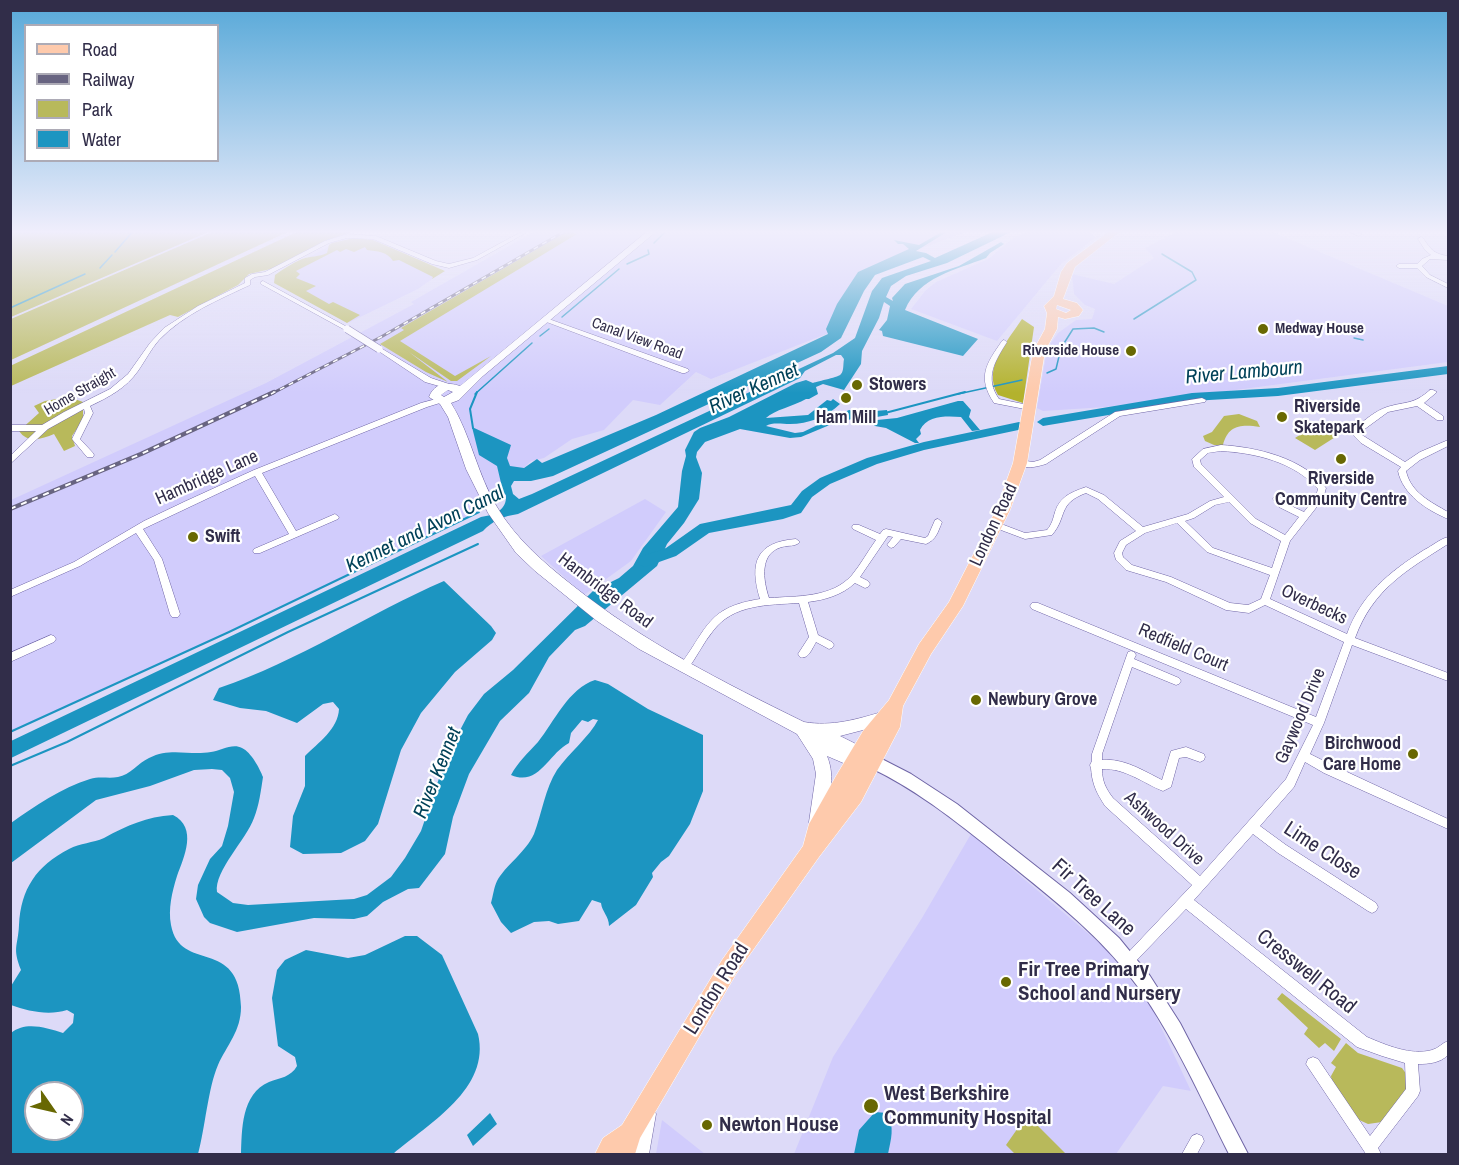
<!DOCTYPE html>
<html>
<head>
<meta charset="utf-8">
<style>
  body { margin:0 }
  #map { position:relative; width:1459px; height:1165px; overflow:hidden; background:#dddaf8; font-family:"Archivo Narrow",sans-serif }
  canvas { display:block }
  .frame { position:absolute; inset:0; border:12px solid #312d49; pointer-events:none }
  .legend { position:absolute; left:24px; top:24px; width:195px; height:138px; box-sizing:border-box; background:#fff; border:2px solid #adabb6; margin:0; padding:8px 10px; list-style:none; font-size:18px; color:#312d49 }
  .legend li { display:flex; align-items:center; gap:12px; height:30px }
  .legend b { width:30px; border:2px solid #adabb6 }
  .north { position:absolute; left:24px; top:1081px; width:60px; height:60px; box-sizing:border-box; background:#fff; border:2px solid #adabb6; border-radius:50%; rotate:124deg; font-size:16px; font-weight:700; line-height:24px; text-align:center; color:#312d49 }
  .north::after { content:''; display:block; margin:auto; width:21px; height:27px; background:#686802; clip-path:polygon(50% 0,100% 100%,50% 72%,0 100%) }
</style>
</head>
<body>
<div id="map">
<canvas width="1459" height="1165"></canvas>
<div class="frame"></div>
<ul class="legend">
<li><b style="height:8px;background:#fecaac"></b>Road</li>
<li><b style="height:8px;background:#686481"></b>Railway</li>
<li><b style="height:16px;background:#b8b95b"></b>Park</li>
<li><b style="height:16px;background:#1c95c1"></b>Water</li>
</ul>
<div class="north">N</div>
</div>
<script>
const c = document.querySelector('canvas').getContext('2d');
c.lineJoin = 'round';
function paint(path, color) {
  c.fillStyle = color;
  c.fill(path, 'evenodd');
}
function stroke(path, color, width, dash) {
  c.strokeStyle = color;
  c.lineWidth = width;
  c.lineCap = dash ? 'butt' : 'round';
  c.setLineDash(dash || []);
  c.stroke(path);
}
function label(font, color, halo, rows, align = 'center') {
  c.font = font + ' "Archivo Narrow",sans-serif';
  c.lineWidth = 4.5;
  c.setLineDash([]);
  c.textBaseline = 'middle';
  c.strokeStyle = halo;
  c.fillStyle = color;
  for (const [text, x, y, turn = 0] of rows) {
    c.save();
    c.translate(x, y);
    c.rotate((+turn || 0) * Math.PI / 180);
    c.textAlign = isNaN(turn) ? turn : align;
    if (halo) c.strokeText(text, 0, 0);
    c.fillText(text, 0, 0);
    c.restore();
  }
}
const built = new Path2D(`
  M537,230h434l-113,42 -29,61 -118,46 -15,-7 -36,33 -27,-5 -29,30 -32,9 -28,19 -13,3 -52,51 -250,120 -218,100v-232l255,-117 148,-79 -3,-2z
  M1031,230h56l9,7 -35,27 -64,77 -86,-32 14,-18 11,-9 52,-23 25,-21z
  M1180,230h88l180,76v56l-342,45 -63,4 -6,-3 10,-59 11,-16 18,-13 16,-1 3,-10 -10,-4 -11,-11 -2,-20 42,10 40,-26 -9,-10z
  M354,238l87,35 -23,16 -68,33 -51,-29 -19,-20 58,-32z
  M645,499l21,13 -35,49 -47,34 -43,-39z
  M971,834l133,113 47,59 40,85 -28,-5 -47,68h-322l39,-97 89,-139z
  M662,1120l43,34h-49z`);
const green = new Path2D(`
  M11,230h202l-202,87z
  M217,230h75l-281,130v-41z
  M301,230h56l-30,10 -56,29 -22,5 -11,11 -60,32 -8,-2 -159,71 -1,-20z
  M568,231l9,3 -177,107 55,35 36,-20 -34,25h-6l-42,-29 39,30 -22,-10 -46,-28 24,-14 -3,-2z
  M354,238l19,2 72,31 -13,8 1,-2 -34,-17 -6,1c-5,-9 -16,-10 -26,-11l-2,-3 -11,5 -8,-3 -6,3 -3,-2 -41,21 4,3 -4,4 20,8 -10,5 23,13 4,-2 27,13 -13,8 -73,-40 1,-8c8,-6 18,-12 27,-16 9,-3 17,-2 25,-6l2,-8 3,-2z
  M69,397l14,5v18l-11,16 3,10 -11,5 -10,-17c-12,5 -26,10 -35,-3l20,-18 -5,-7 11,-5z
  M1239,414l18,7 3,6c-19,-3 -32,-2 -37,18h-9l-9,-4 -2,-5 9,-4 12,-16z
  M1320,422l20,12 -25,16 -20,-12z
  M1282,993l59,46 -7,12 -9,-8 -6,5 -15,-14 4,-6 -31,-29z
  M1346,1043l12,10 44,15 5,7 -1,14 -24,33 -14,2 -11,-5 -25,-35 -1,-8 5,-9 -5,-4z
  M1027,1115l39,39h-51l-9,-9z`);
const forest = new Path2D(`
  M1022,319l12,8 -11,76 -25,-8c-16,-27 9,-53 24,-76z`);
const water = new Path2D(`
  M945,230h5l-34,21 10,2 9,5 62,-28h18l-68,33 -41,13 -15,10 -5,11 7,4 -1,-3 13,-14 54,-18 42,-24 3,2 -14,9 -4,5c-31,12 -67,19 -81,52l73,29 -15,17 -80,-20 -1,-5 -3,-1 8,-10 3,-14 -6,-4 -5,16 -17,33 -1,13 -17,26 -21,-6 -7,3 2,7 -9,5h-3c-12,7 -32,11 -40,19l42,-3 19,-15 4,1 2,-2 7,5c-13,13 -32,20 -50,20 -8,0 -18,-2 -24,2l29,7 8,-1 46,-22 14,2 24,-2 1,5 -17,3 6,2 20,-2 61,-17h5l8,9 -2,7 11,13 -8,1 -11,-14c-14,-1 -34,-2 -41,13l1,4 -5,5 3,4h-4l-29,-15 -11,-2 -5,-5 -18,-2 -20,5 -31,13 -11,1 -50,-9 -35,13 -8,10 -1,5 6,16 -3,26 -15,24 -17,21 -10,22 -72,60 -10,4 -26,27 -20,36 -29,28 -31,53 -16,43 -8,37 -26,34 -11,1 -25,13 -16,14 -13,3 -40,-1 -77,14 -27,-9 -6,-6 -8,-18 2,-14 12,-26 12,-13 6,-20 6,-34 -4,-14 -8,-8 -10,-1 -18,1 -44,16 -54,14 -85,63v-40c24,-17 50,-35 79,-44 10,-3 19,0 28,-2 12,-2 20,-14 31,-19 22,-11 40,-2 62,-6 10,-1 21,-9 31,-4 9,4 18,21 21,29 -2,13 -4,29 -9,41 -8,22 -40,53 -37,74l16,11 15,2 106,-6 13,-4 24,-18 14,-19 16,-27 26,-76 21,-40 16,-21 29,-24 80,-79 26,-13 14,-12 10,-18 35,-41 4,-36 4,-15 -1,-6 9,-18 6,-4 29,-11 67,-34 10,-3 7,3c5,-2 27,-6 28,-9 3,-3 2,-10 3,-15l-3,-4h-5l-31,16 -5,7 -282,136c-14,2 -26,7 -35,17l-472,227v-17l470,-224c14,-2 26,-7 25,-22l-8,-7 3,-5 -4,-17 -18,-11 -7,-28 39,18 -4,13 3,8 14,2 13,-9 5,4 114,-48 172,-81 -2,-5 11,-25 21,-32 51,-23 -6,-5h-5l-4,-4 25,5zM923,257l8,4 -49,17 -10,13 -17,47 -22,15 -301,141 -13,5 -6,-5 -2,-8 3,-5h17l22,-5 268,-124 20,-14 23,-47 11,-16z
  M444,581l47,45 5,7 -4,7 -37,32 -34,41 -20,37 -23,74 -13,17 -24,12 -38,1 -13,-7 3,-31 12,-30v-30c13,-13 33,-27 34,-47l-6,-7 -10,2 -26,19 -31,-12 -26,-3 -27,-8 6,-12c80,-27 149,-74 225,-107z
  M595,680l13,4 40,25 55,26v56l-13,33 -21,32 -8,6 -9,11 1,4 -17,28 -27,21c0,-10 -7,-14 -8,-23l-9,-3 -13,21 -21,3 -9,-3 -15,1 -23,11 -10,-11 -10,-19c2,-7 3,-16 6,-22 8,-15 29,-29 37,-47 8,-21 11,-45 23,-64 12,-17 33,-34 41,-50l-5,-1 -5,3 -6,-2 -11,13 -2,10c-21,11 -30,44 -58,32 7,-13 17,-22 27,-33 16,-20 31,-54 57,-62z
  M173,815c25,13 11,42 4,61 -5,16 -9,33 -6,49 9,49 69,11 70,82 0,24 -14,38 -23,58 -10,23 -13,64 -20,89h-187v-121c15,-12 35,-5 52,0l10,-10 1,-9 -7,-4c-19,6 -39,1 -56,-5v-19l10,-16c-9,-23 -3,-23 -2,-45 2,-36 17,-59 50,-76 11,-6 24,-6 35,-11 24,-13 42,-21 69,-23zM36,1093h36v36h-36z
  M405,936h12l25,19 36,79c13,55 -49,89 -85,120h-152c1,-24 0,-60 28,-72 11,-4 22,-5 28,-16l-2,-9 -17,-11 -6,-48 5,-28 8,-10 21,-10 42,8 17,-3z
  M875,1112l12,1c8,14 4,26 1,41h-34l5,-24z
  M490,1113l7,11 -24,22 -6,-11z`);
const streamFar1 = new Path2D(`
  M654,243l13,-13
  M115,252l19,-22
  M627,264l22,-10 -1,-4
  M100,268l12,-13
  M10,308l75,-34
  M562,317l57,-48
  M1134,319l62,-39 -4,-8 -30,-18
  M540,336l9,-7
  M1354,338l9,2
  M1047,373l9,-4 5,-21 12,-19 21,-1 10,4
  M475,394l57,-51
  M958,394l64,-14`);
const stream = new Path2D(`
  M885,413l80,-21
  M473,428l-3,-19 7,-17
  M10,732l219,-100 250,-120
  M10,766l57,-24 221,-110 190,-88`);
const river = new Path2D(`
  M1448,366v8l-170,22 -86,5 -149,25 -6,-4 6,-4 149,-25 86,-5z
  M1019,422l4,1 2,3 -2,3 -99,21 -47,14 -47,20 -18,13 -11,16 -18,6 -74,14 -33,23 -31,11 -5,-2 -2,-4 2,-4 26,-9 34,-24 91,-19 11,-14 18,-13 47,-20 57,-16z`);
const minor = new Path2D(`
  M525,230h6l-54,30 -28,8 -17,-4 -59,-25 -26,-1 -18,5 -61,32 -13,2 -5,3v5c-32,15 -66,29 -91,55 -8,9 -14,21 -21,31 -12,17 -29,26 -48,35l3,7 -13,26 13,14 1,2 -1,2h-6l-15,-18 13,-26 -1,-4 -36,20 -38,35v-8l26,-25h-26v-6h32l22,-13 46,-23 18,-15 22,-31 14,-15 34,-22 47,-23v-5l7,-4 13,-2 60,-31 22,-7 29,2 60,25 13,3 24,-6z
  M1345,230h7l10,4 -3,2z
  M1421,237l2,1c8,12 11,16 25,18v4l-18,-1 -8,7 8,9 18,9v4l-22,-11 -9,-9h-18l-3,-2 3,-2h18l5,-5 9,-4 -6,-5 -7,-11z
  M263,281l86,47 1,1 -3,2 -2,-1 -84,-46v-2z
  M546,318l142,51 1,2 -4,2h-3l-138,-52v-2z
  M1004,340l3,2c-12,19 -23,36 -8,57l34,7v4h-3l-36,-7c-17,-26 -8,-39 8,-62z
  M379,347l52,31 18,6 1,2 -4,2 -21,-6 -48,-32 -1,-1z
  M1430,390h3l4,2 -13,11 19,13v4h-6l-20,-14 -29,6 -26,19v4l43,27 15,-10 28,-12v6l-28,14 -14,11c5,22 25,31 42,41v7c-21,-9 -45,-24 -50,-48l3,-4 -40,-24 -7,-7 1,-8c10,-8 20,-17 32,-21 20,-6 26,-2 43,-17z
  M440,398h3v4l-16,5 -165,66 34,58 39,-17 4,3 -1,2 -78,34h-6l-1,-2 1,-2 35,-15 -34,-58 -112,53 19,30 18,55 -2,3h-6l-2,-3 -16,-54 -18,-27 -56,33 -70,31v-7l64,-28 70,-41 42,-20 68,-31 167,-67z
  M1202,398l4,2 -1,2 -85,14 -74,48c-10,3 -21,6 -30,-1l4,-3 13,2 7,-2 75,-48z
  M1221,445c35,2 83,13 105,43l-3,11 -33,42 -20,58 77,35c14,-39 42,-62 77,-84 8,-4 16,-11 24,-13v7c-41,26 -75,45 -93,94l93,35v8l-96,-36 -28,78 -14,31 22,11 116,54v10l-124,-56 -19,-11 -11,25 -34,39 26,19 90,58 2,4 -2,4 -4,2 -4,-2 -90,-58 -25,-19 -59,66 173,137c19,8 44,19 65,13 7,-2 10,-7 16,-9v14c-8,8 -19,9 -30,9l2,27 -2,5 -40,52 3,6h-15l-60,-90 2,-5 5,-2 5,2 52,77 36,-47 -1,-26 -23,-7 -25,-9 -171,-138 -54,56 -4,2 -4,-2 -2,-4 2,-4 68,-72 -87,-79c-5,-8 -10,-16 -12,-25 -2,-6 -1,-11 -3,-16l2,-4v-7l36,-102 3,-1 3,1 2,3 -2,4 45,19 2,3 -2,3 -3,1 -44,-18 -30,87v6c22,-2 42,11 60,20l9,-29 15,-4 18,7 1,3 -1,3 -4,2 -14,-5 -7,1 -8,29 -8,4c-20,-8 -38,-23 -61,-22 0,12 4,20 11,29l87,78 86,-97 27,-54 -281,-116 -2,-3 2,-3h6l278,114 28,-75 -79,-37 -16,8 -23,-3 -60,-28 -40,-12 -10,-10 -2,-7 6,-12 16,-10 -38,-32 -12,-6c-29,11 -18,23 -34,42l-27,4 -32,-12 -1,-2 4,-3 29,11 22,-3c5,-6 6,-11 8,-18 5,-16 17,-20 31,-25l18,8 39,32 45,-13 22,-13 14,-4 -30,-30 -2,-8 11,-10zM1221,451c35,2 73,11 97,38l-2,7 -12,16 -19,-9 -5,-6h-6l-1,2 6,8 20,10 -14,18 -29,-16 -55,-55 -1,-4 8,-7zM1229,502l21,21 31,18 -9,27 -59,-20 -28,-27 9,-3 21,-13zM1177,523l30,29 63,23 -9,24 -13,6 -18,-2 -59,-26 -39,-12 -9,-8 -1,-4 4,-8 19,-12z
  M938,519l4,3c-4,10 -6,18 -16,22l-25,-5 -7,8 -3,1 -4,-3 6,-8 -5,-1 -28,41 8,4 2,3 -2,3 -3,1 -10,-5c-13,12 -30,17 -47,19l10,33 14,7 2,3 -2,3 -3,1 -13,-7c-4,7 -8,18 -16,15l-2,-3 11,-17 -10,-34c-31,2 -66,1 -86,28 -10,12 -16,26 -26,39l-3,1 -3,-1 -2,-3 2,-3c27,-37 27,-57 79,-65 -11,-36 -4,-57 36,-60l4,3c-5,5 -11,3 -18,5 -23,6 -19,33 -13,51 28,-2 63,0 83,-23 9,-11 16,-24 24,-35l-23,-11 -1,-2 1,-2h6l21,9 3,-4 3,-1 39,9 3,-2 7,-16z
  M51,635l3,1 2,3 -2,3 -44,20v-9z
  M649,1107l5,2 2,5 -7,40h-14l7,-40 2,-5z
  M1197,1134l5,2 2,5 -7,13h-15l10,-18z`);
const tertiary = new Path2D(`
  M874,755l37,19 46,30 113,89 49,45 31,38 30,47 68,131h-19c-28,-56 -54,-115 -91,-167 -36,-50 -84,-87 -131,-125 -44,-35 -87,-71 -138,-95l-2,-5 2,-5z`);
const secondary = new Path2D(`
  M649,230h9l-175,146 -24,24 -8,3c20,32 26,71 46,104 19,32 47,56 75,78 71,57 151,97 232,137 28,5 54,-3 81,-11l5,2 3,5 -3,5 -50,13 34,17 2,5 -7,9 -14,1 -28,-12c9,22 2,43 -2,66l-2,6 -6,2 -6,-2 -2,-6 7,-48 -3,-15 -16,-25 -158,-85 -42,-28 -62,-50 -19,-18 -28,-40 -22,-44 -18,-52 -8,-13 -11,-7c6,-15 18,-15 31,-11zM448,390l5,2 -9,5 -3,-2z`);
const primary = new Path2D(`
  M1111,230h11l-47,37 -12,32 14,4 6,7 -4,6 -14,3 -7,-2 -1,12 -12,22 -18,112 -17,47 -47,96 -32,48 -28,52 -3,21 -39,75 -42,55 -83,117 -96,164 -5,16h-40l8,-16 19,-13 100,-165 81,-114 6,-22 27,-48 27,-45 26,-31 30,-56 30,-42 47,-92 17,-47 20,-112 12,-22 2,-16 -3,-7 10,-10 7,-24 6,-9zM1057,305l14,5 -5,3 -10,-4z`);
const railFar1 = new Path2D(`
  M271,394l110,-57 186,-107`);
const rail = new Path2D(`
  M10,509l131,-55 133,-62`);
const minorBridge = new Path2D(`
  M347,329l32,20`);
const markers = [
  [1263,329,6,"#686802"],
  [1131,351,6,"#686802"],
  [857,385,6,"#686802"],
  [846,398,6,"#686802"],
  [1282,417,6,"#686802"],
  [1341,459,6,"#686802"],
  [193,537,6,"#686802"],
  [976,700,6,"#686802"],
  [1413,754,6,"#686802"],
  [1006,982,6,"#686802"],
  [871,1106,8,"#686802"],
  [707,1125,6,"#686802"]
];
const farPoinames = [
  ["Medway House",1275,329],
  ["Riverside House",1119,351,"right"]
];
const farStreetnames = [
  ["Canal View Road",637,339,20],
  ["Home Straight",80,392,-30]
];
const poiNames = [
  ["Stowers",869,385],
  ["Riverside",1294,407],
  ["Skatepark",1294,428],
  ["Ham Mill",846,418,"center"],
  ["Riverside",1341,479,"center"],
  ["Community Centre",1341,500,"center"],
  ["Swift",205,537],
  ["Newbury Grove",988,700],
  ["Birchwood",1401,744,"right"],
  ["Care Home",1401,765,"right"]
];
const streetNames = [
  ["Hambridge Lane",207,478,-24],
  ["London Road",994,525,-65],
  ["Hambridge Road",605,591,37],
  ["Overbecks",1314,605,25],
  ["Redfield Court",1183,648,23],
  ["Gaywood Drive",1301,716,-67],
  ["Ashwood Drive",1164,829,42]
];
const waterNames = [
  ["River Lambourn",1244,373,-5],
  ["River Kennet",754,389,-24],
  ["Kennet and Avon Canal",425,530,-26],
  ["River Kennet",438,773,-68]
];
const nearStreetnames = [
  ["Lime Close",1322,851,33],
  ["Fir Tree Lane",1093,898,42],
  ["Cresswell Road",1306,972,39],
  ["London Road",717,989,-58]
];
const nearPoinames = [
  ["Fir Tree Primary",1018,970],
  ["School and Nursery",1018,994],
  ["West Berkshire",884,1094],
  ["Community Hospital",884,1118],
  ["Newton House",719,1125]
];
paint(built, '#d1ccfc');
paint(green, '#b8b95b');
paint(forest, '#b3b22d');
paint(water, '#1c95c1');
stroke(streamFar1, '#1c95c1', 1.5);
stroke(stream, '#1c95c1', 2);
paint(river, '#1c95c1');
stroke(minor, '#6f65a6', 1);
stroke(tertiary, '#6f65a6', 2);
stroke(secondary, '#6f65a6', 1);
stroke(primary, '#fff', 1);
paint(minor, '#fff');
paint(tertiary, '#fff');
paint(secondary, '#fff');
paint(primary, '#fecaac');
stroke(railFar1, '#686481', 3);
stroke(rail, '#686481', 4.5);
stroke(railFar1, '#fff', 1.5, [5]);
stroke(rail, '#fff', 2, [6]);
stroke(minorBridge, '#6f65a6', 8, []);
stroke(minorBridge, '#fff', 7);
const sky = c.createLinearGradient(0, 0, 0, 393);
sky.addColorStop(0, '#56a8d8');
sky.addColorStop(0.59, '#f0eefc');
sky.addColorStop(1, '#f0eefc00');
c.fillStyle = sky;
c.fillRect(0, 0, 1459, 393);
for (const [x, y, r, color] of markers) {
  const dot = new Path2D();
  dot.arc(x, y, r, 0, 2 * Math.PI);
  c.fillStyle = color;
  c.fill(dot);
  stroke(dot, '#fff', 2);
}
label('bold 15px', '#312d49', '#fff', farPoinames, 'left');
label('15px', '#312d49', '#fff', farStreetnames);
label('bold 18px', '#312d49', '#fff', poiNames, 'left');
label('18px', '#312d49', '#fff', streetNames);
label('italic 20px', '#004158', '#fff', waterNames);
label('21px', '#312d49', '#fff', nearStreetnames);
label('bold 21px', '#312d49', '#fff', nearPoinames, 'left');
</script>
</body>
</html>
